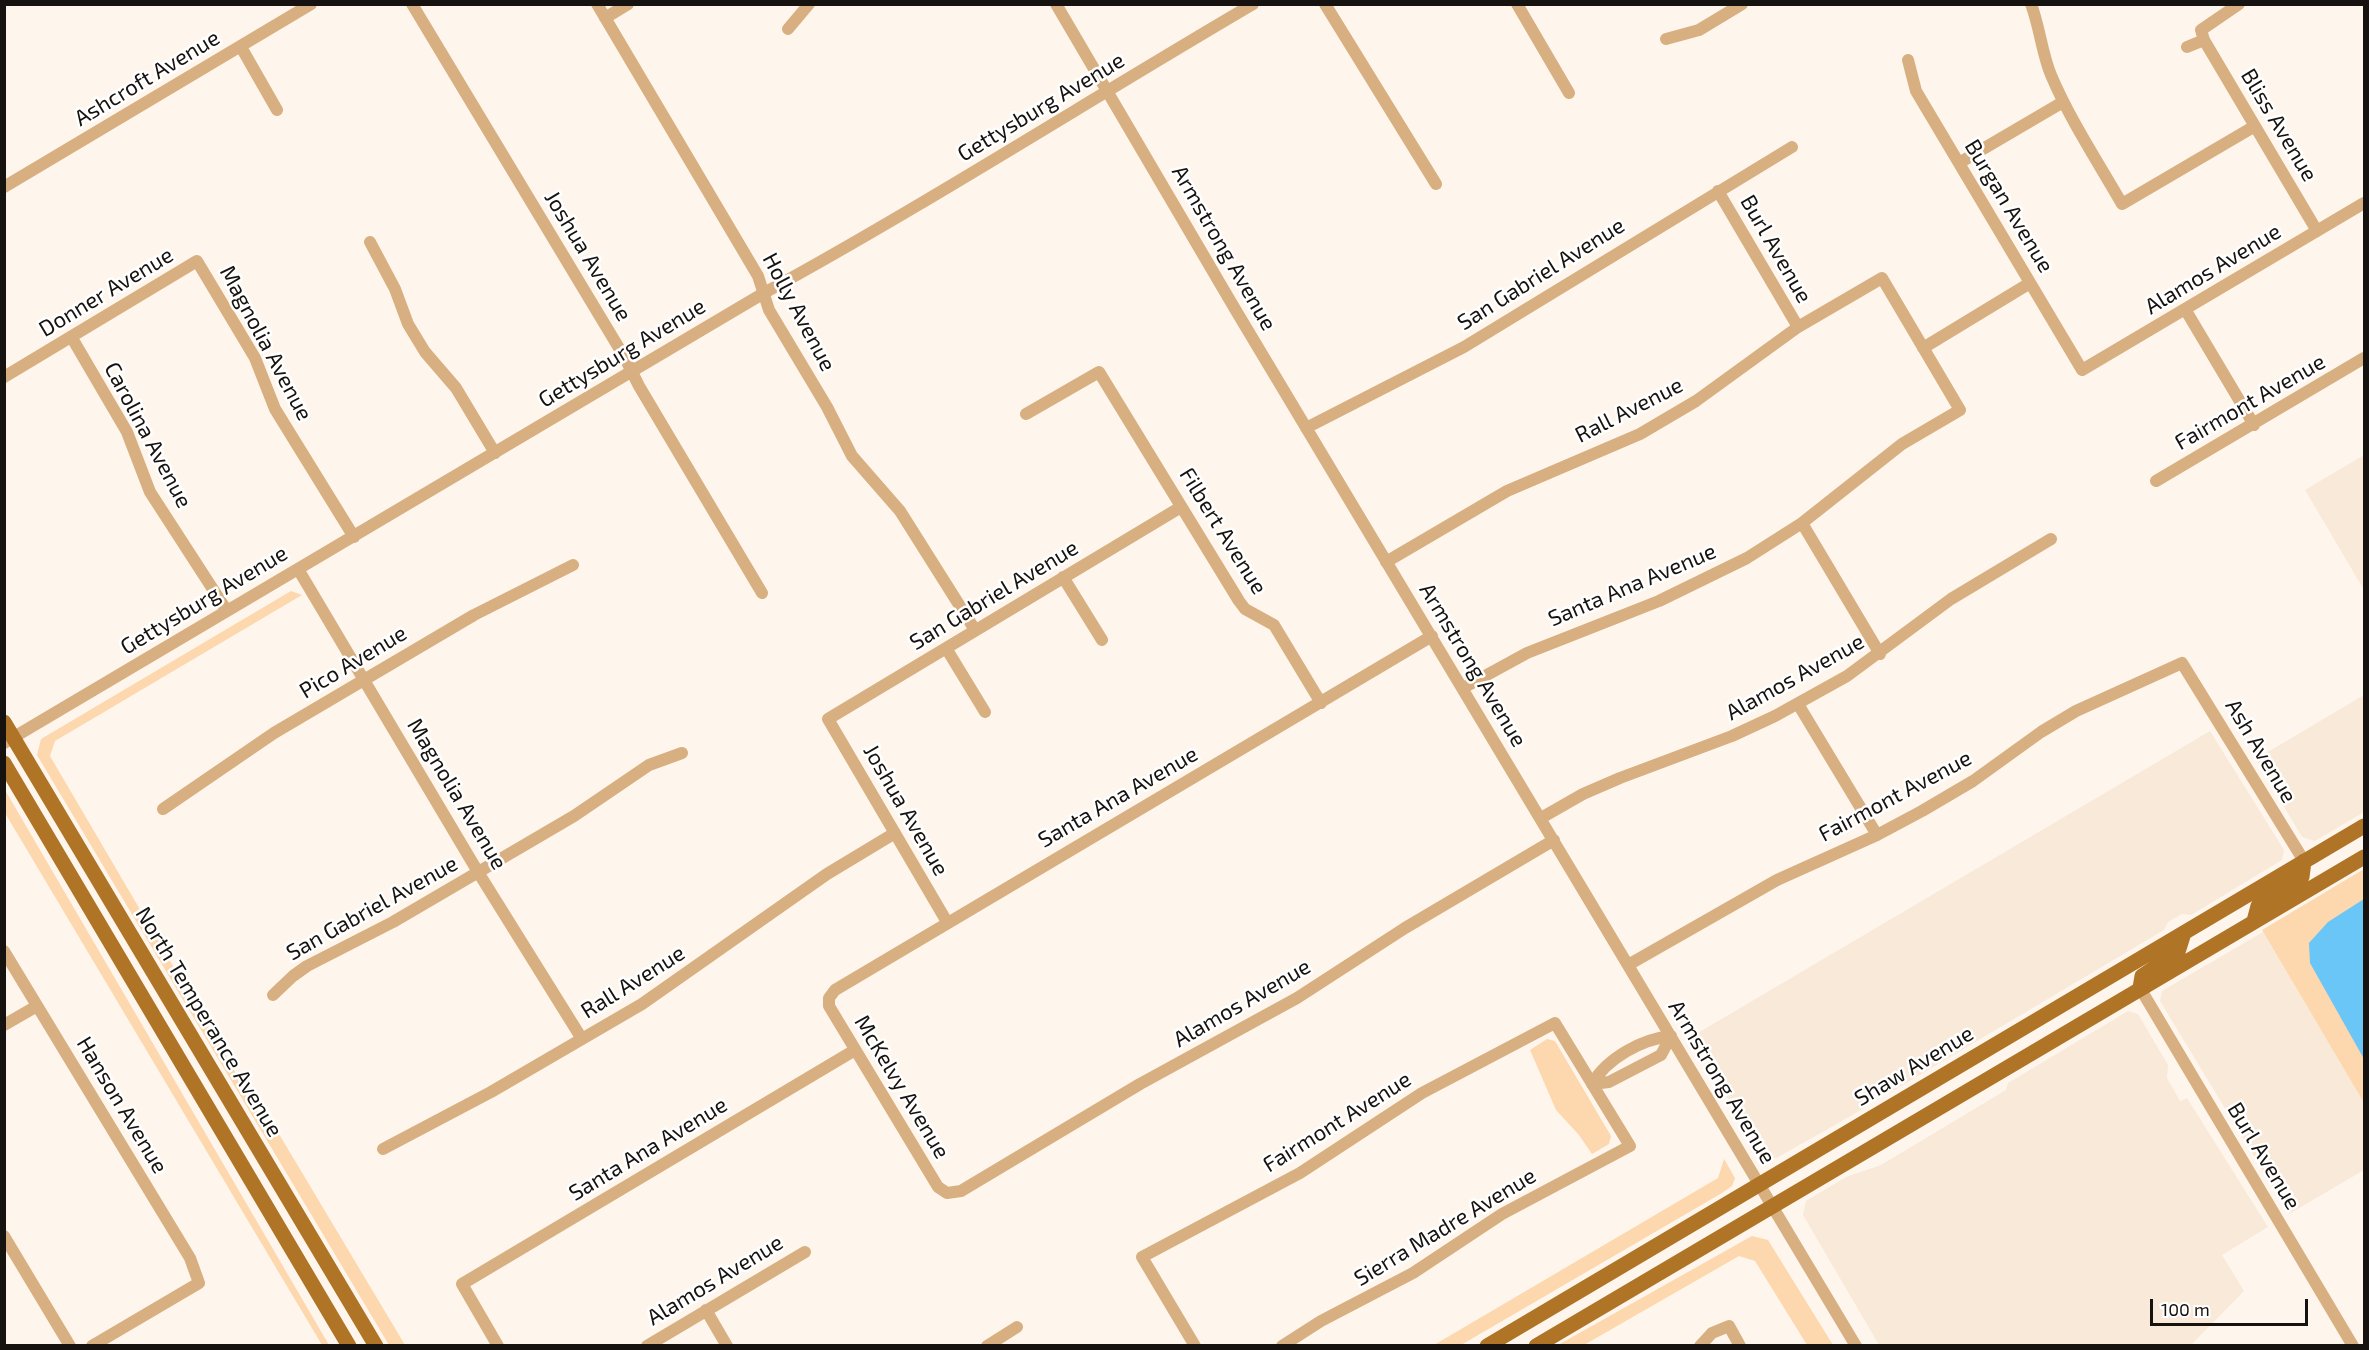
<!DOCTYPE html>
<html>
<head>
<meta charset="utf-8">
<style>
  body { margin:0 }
  #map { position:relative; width:2369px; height:1350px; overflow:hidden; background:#fef6ed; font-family:"Exo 2",sans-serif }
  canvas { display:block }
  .frame { position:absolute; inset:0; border:6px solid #16120f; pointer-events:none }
  .scale { position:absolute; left:2150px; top:1299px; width:158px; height:27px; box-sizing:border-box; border:3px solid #16120f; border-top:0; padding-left:8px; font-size:18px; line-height:21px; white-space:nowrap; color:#16120f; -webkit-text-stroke:4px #fff; paint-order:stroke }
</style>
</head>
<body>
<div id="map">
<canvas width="2369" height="1350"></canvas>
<div class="frame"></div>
<div class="scale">100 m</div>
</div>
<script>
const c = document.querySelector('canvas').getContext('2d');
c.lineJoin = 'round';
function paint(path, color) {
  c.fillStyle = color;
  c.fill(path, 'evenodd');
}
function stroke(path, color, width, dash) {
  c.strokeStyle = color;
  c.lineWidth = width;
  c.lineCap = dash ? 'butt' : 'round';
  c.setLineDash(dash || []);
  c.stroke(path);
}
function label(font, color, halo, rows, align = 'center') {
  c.font = font + ' "Exo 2",sans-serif';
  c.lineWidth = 5;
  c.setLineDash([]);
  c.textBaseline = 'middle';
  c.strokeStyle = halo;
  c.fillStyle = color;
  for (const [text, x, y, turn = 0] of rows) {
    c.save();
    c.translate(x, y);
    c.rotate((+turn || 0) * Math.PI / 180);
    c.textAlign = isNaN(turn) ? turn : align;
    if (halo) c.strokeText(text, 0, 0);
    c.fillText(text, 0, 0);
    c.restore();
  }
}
const built = new Path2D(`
  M2364,455v135l-59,-100z
  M2364,695v117l-49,29 -13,-4 -46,-78z
  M2210,731l74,119 -2,10 -91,55 -9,-1 -14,8 -4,8 -273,162 -8,-1 -14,8 -3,8 -38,22 -52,29 -14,-3 -53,-87v-8l-18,-23z
  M2263,932l101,171v67l-75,44 -129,-213 2,-10z
  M2128,1011l10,3 30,51 -1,13 13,23 7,-3 81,129 -46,28 22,36 -53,54h-312l-76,-130 3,-14 40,-24 35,-12 125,-75 2,-7z`);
const green = new Path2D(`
  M291,591l11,4 -247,146 -5,15 214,365 6,-2 135,226h-16l-352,-590 4,-16z
  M4,790h1l324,555h-7l-317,-532z
  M2364,869v234l-102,-173z
  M1547,1039l8,2 56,95 -2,8 -17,10 -13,-19 -23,-25 -26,-60z
  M1724,1159l11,19 -3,8 -10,7 -261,152h-27l284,-167z
  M1752,1236l16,4 65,105h-26l-52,-84 -16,-5 -155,89h-26z`);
const water = new Path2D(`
  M2364,899v160l-54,-96 -1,-20 19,-21z`);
const minor = new Path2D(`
  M412,4l213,354 14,28 123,207
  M597,4l161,272 11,34 58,97 25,49 48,55 75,119
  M1056,4l179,305 621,1037
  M1325,4l111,180
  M1517,4l52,89
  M2031,4c9,24 11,50 20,71 19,45 47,87 71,129l133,-78
  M2239,4l-38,26 3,10 113,191
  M605,18l23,-14
  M788,29l21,-25
  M1666,39l33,-9 43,-26
  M241,47l36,63
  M2187,47l17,-7
  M1908,60l8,31 166,279 282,-167
  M1959,163l104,-61
  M4,187l307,-183
  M1718,191l80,136
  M370,242l25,47 13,35 17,28 31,36 39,65
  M2185,309l69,116
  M72,338l55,94 23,60 77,119
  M1923,348l107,-65
  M4,377l193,-116 58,97 20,51 79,128
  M1026,414l73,-42 140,229 6,8 29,16 47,78
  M1306,428l158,-81 328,-200
  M2156,481l208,-123
  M1802,523l78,131
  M1386,562l121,-71 133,-57 56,-33 102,-74 84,-49 78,132 -58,34 -100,79 -55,35 -88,43 -132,52 -64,35
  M298,569l180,303 104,167
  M1063,577l39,63
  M1432,636l-597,354 -6,8v8l109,181 9,6 14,-2 179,-107 157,-86 108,-70 149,-88
  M946,648l39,64
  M1798,704l79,131
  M4,743l760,-450c166,-91 325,-193 489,-289
  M163,809l111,-76 200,-118 99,-50
  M1541,818l42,-24 37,-16 112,-42 43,-20 72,-40 104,-77 100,-60
  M947,922l-119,-203 353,-212
  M4,951l186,307 9,25 -107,63
  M1628,965l149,-85 100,-45 45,-24 51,-30 68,-49 35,-21 106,-48 122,198
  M2140,988l213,358
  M273,995l20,-19 14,-10 86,-44 181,-106 75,-51 33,-12
  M4,1025l33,-19
  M1592,1084l17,-2 52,-27 10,-19
  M1592,1084c15,-26 50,-45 79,-48
  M383,1149l108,-57 151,-88 185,-130 68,-41
  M4,1236l66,110
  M706,1310l21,36
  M498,1346l-36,-62 393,-234
  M647,1346l158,-94
  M987,1346l30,-19
  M1195,1346l-53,-89 158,-84 122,-80 133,-70 75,123 -128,68 -89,59 -92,48 -39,25
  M1700,1346l12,-13 17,-7 11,20`);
const major = new Path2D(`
  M4,722l372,624
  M4,763l345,583
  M2254,921l4,-15 44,-29 2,-16
  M2140,988l2,-12 36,-24 6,-19
  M1487,1346l877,-520
  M1536,1346l828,-489`);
const streetNames = [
  ["Ashcroft Avenue",147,78,-31],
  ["Gettysburg Avenue",1041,107,-31],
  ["Bliss Avenue",2279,125,59],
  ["Burgan Avenue",2009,206,59],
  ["Armstrong Avenue",1224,248,60],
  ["Burl Avenue",1776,249,60],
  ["Joshua Avenue",588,256,59],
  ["Alamos Avenue",2213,269,-31],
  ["San Gabriel Avenue",1541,274,-32],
  ["Donner Avenue",106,292,-31],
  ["Holly Avenue",799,312,62],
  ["Magnolia Avenue",266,343,62],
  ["Gettysburg Avenue",622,353,-31],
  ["Fairmont Avenue",2250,402,-30],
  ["Rall Avenue",1629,410,-27],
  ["Carolina Avenue",148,435,62],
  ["Filbert Avenue",1223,531,58],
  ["Santa Ana Avenue",1632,585,-23],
  ["San Gabriel Avenue",994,595,-31],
  ["Gettysburg Avenue",204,600,-31],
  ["Pico Avenue",353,662,-31],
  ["Armstrong Avenue",1473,665,59],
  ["Alamos Avenue",1795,677,-29],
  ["Ash Avenue",2261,751,59],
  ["Magnolia Avenue",457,794,59],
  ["Fairmont Avenue",1895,796,-28],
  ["Santa Ana Avenue",1118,797,-30],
  ["Joshua Avenue",906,810,60],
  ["San Gabriel Avenue",372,908,-29],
  ["Rall Avenue",633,982,-32],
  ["Alamos Avenue",1242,1003,-30],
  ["North Temperance Avenue",209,1022,59],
  ["Shaw Avenue",1914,1066,-31],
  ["Armstrong Avenue",1722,1082,59],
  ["McKelvy Avenue",902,1087,59],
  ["Hanson Avenue",122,1105,59],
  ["Fairmont Avenue",1337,1122,-32],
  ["Santa Ana Avenue",648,1149,-31],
  ["Burl Avenue",2264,1156,59],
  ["Sierra Madre Avenue",1445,1227,-31],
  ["Alamos Avenue",715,1280,-31]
];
paint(built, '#f8e9d8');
paint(green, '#fdd7ad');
paint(water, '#69c6f6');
stroke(minor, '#d8af81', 12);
stroke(major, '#af7425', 15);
label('22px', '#16120f', '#fff', streetNames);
</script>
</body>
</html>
